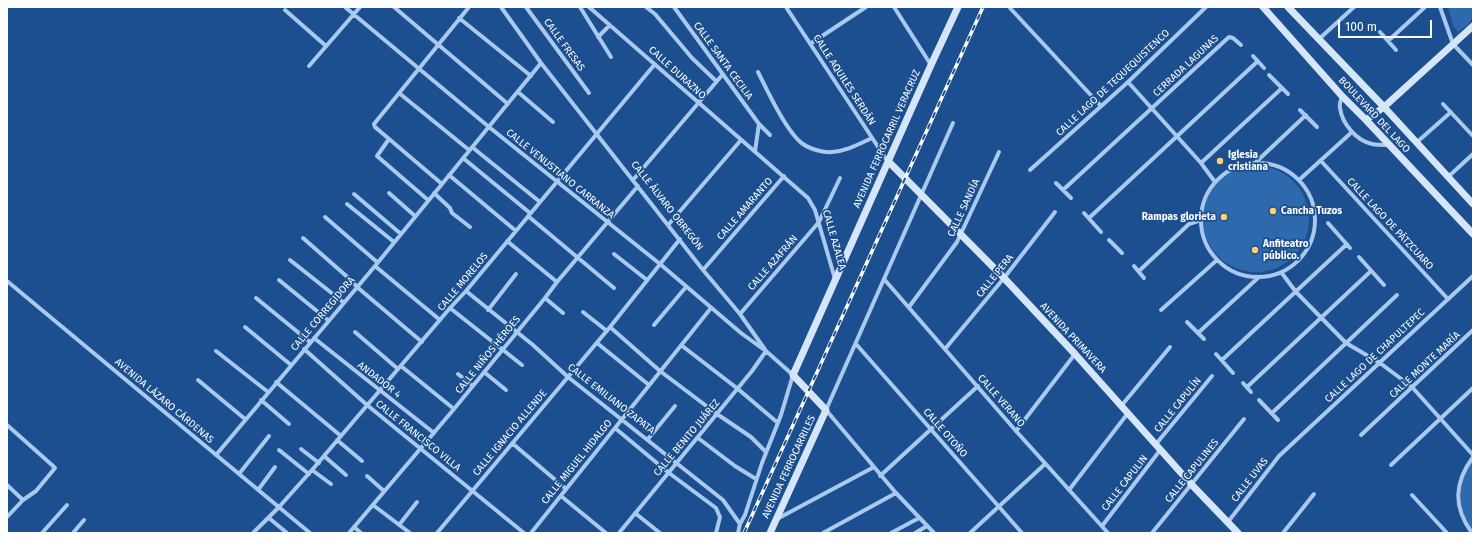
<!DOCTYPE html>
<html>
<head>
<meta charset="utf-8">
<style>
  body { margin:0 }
  #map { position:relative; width:1480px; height:540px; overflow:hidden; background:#1b4f8f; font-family:"Fira Sans",sans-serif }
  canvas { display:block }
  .frame { position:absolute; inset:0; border:8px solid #fff; pointer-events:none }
  .scale { position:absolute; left:1338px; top:20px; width:94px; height:18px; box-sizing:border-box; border:2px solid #fff; border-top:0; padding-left:5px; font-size:12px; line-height:14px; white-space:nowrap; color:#fff; -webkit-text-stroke:3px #1b4f8f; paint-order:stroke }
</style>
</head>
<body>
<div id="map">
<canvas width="1480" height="540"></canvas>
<div class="frame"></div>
<div class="scale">100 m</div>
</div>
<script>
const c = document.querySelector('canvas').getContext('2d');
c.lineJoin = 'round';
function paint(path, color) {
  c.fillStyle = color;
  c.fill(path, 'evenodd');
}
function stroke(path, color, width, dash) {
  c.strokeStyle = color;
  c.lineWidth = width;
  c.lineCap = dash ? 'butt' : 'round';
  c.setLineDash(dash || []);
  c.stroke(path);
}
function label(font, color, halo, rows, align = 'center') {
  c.font = font + ' "Fira Sans",sans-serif';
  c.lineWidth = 3.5;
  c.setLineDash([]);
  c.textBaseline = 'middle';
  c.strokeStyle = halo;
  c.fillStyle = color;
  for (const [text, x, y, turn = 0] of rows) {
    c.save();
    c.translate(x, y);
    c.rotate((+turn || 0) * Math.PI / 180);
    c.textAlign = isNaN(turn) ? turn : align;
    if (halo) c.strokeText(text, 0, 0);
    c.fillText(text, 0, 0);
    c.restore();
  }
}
const green = new Path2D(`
  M1448,7h25c0,16 -3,16 -15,25l-5,-6z
  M1203 219a53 53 0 1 1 106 0a53 53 0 1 1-106 0Z
  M1473,460v70c-16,-21 -17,-48 0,-70z`);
const street = new Path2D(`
  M345,7l144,120 171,137 81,69 22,16
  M394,7l114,97
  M501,7l40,56 162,207 37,44 26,37 27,24 -12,40 -19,48 -17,52 -5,9 -2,9
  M526,7l63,86
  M580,7l31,50
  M589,7l219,191 7,12 20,69
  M646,7l9,7 37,44 24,23
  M674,7l85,117 11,11
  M786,7l102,155
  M894,7l37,58
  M1440,7l13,37 20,21
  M1010,8l91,98
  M285,10l41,36
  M459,18l72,58
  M1380,32l16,18
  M598,37l12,-12
  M1319,39l35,-32
  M1388,41l37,-34
  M810,44l56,-37
  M1253,56l11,12
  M309,66l51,-59
  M758,72c9,18 29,61 45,72 7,5 21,9 29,8 15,-1 27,-8 40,-14
  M1269,75l19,19
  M1128,82l73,81 14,19
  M518,92l35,30
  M399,93l70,57
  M1342,96c-1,4 -3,8 -2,12 2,16 17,33 32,36 5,1 11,1 16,1
  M1443,104l30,32
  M1300,110l17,17
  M389,139l-12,17 51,44
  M1416,143l35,-31
  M472,147l68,55
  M755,151l4,-27
  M463,158l67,55
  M1321,161l126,137
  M1201,163l81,-75
  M1255,163l51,-48
  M1201 220a57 57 0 1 1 114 0a57 57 0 1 1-114 0Z
  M1030,170l98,-88 78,-75
  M449,175l67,56
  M1448,177l25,-23
  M633,180l90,-106
  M1299,180l53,-48
  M1056,183l15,15
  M442,184l-67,-57 -1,-3 95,-117
  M1063,190l166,-153 4,1 8,7
  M389,193l26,23
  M434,193l16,15 2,5 18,14
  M354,194l47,40
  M347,204l47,38
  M1084,213l17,19
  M528,216l86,72
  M325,217l52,45
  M1089,218l169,-157
  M1328,223l22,25
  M669,224l72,-84
  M303,238l49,43 5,6 65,55
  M1109,240l13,13
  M507,241l50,41
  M614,254l33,26
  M1359,257l25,28
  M290,260l53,42
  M375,266l65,54
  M1134,266l10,12
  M703,270l81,-94
  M1139,271l50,-47 12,-4
  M1281,272l15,20 50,51 34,20 32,24 61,68
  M884,279l132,152 92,102
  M279,280l49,40
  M7,281l303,252
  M466,291l67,54 35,32 155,123 17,24
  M256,298l54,44
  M545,298l18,15
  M909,307l48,-65 42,-90
  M450,308l72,57
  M488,310l28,-36
  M1161,310l56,-50
  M583,312l24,19
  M740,314l79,-92 21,-44
  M1187,322l17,17
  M654,325l32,-38
  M245,327l46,38
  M610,327l50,44 57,43 34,23 15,15
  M355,332l43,37
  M1198,333l61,-56
  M314,338l120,95
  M597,343l52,42
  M856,344l166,189
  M681,345l57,44 40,34
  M304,349l63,56 157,128
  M945,349l59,-71 51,-66
  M216,351l52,41
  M1216,354l17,19
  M1222,360l125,-116
  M401,366l53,43
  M484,372l22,18
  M458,374l15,12
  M198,380l47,39
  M276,382l65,54
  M1243,383l8,9
  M1247,387l124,-116
  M261,400l28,24
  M1259,400l19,20
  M1122,405l48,-58
  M1272,413l125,-118
  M7,425l45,40 3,3 -19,23 -13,9 -16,17
  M615,428l54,45 47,35 4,9 -4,16
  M1016,431l59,-77
  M1361,435l112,-105
  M698,438l37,28 21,13
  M648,439l27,-33
  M337,440l25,21
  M512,443l54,46
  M1156,444l56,-68
  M301,449l18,14
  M279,450l30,24
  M216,455l159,-189 166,-203
  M324,456l22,19
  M1391,465l82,-77
  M312,470l19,14
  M239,474l30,-38
  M367,476l17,15
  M880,476l98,-90
  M7,485l16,15
  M258,490l17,-23
  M1069,490l59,-77
  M1412,495l35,38
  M561,496l45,37
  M373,505l37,28
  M635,513l25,20
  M269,518l18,15
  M777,519l97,-52
  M1228,522l51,-66 194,-180
  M399,525l18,-23
  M1102,526l59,-77
  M354,527l7,6
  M42,533l25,-28
  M73,533l11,-13
  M253,533l26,-26 33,-37 138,-162 16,-17 189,-227
  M349,533l105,-124 91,-111 12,-16 81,-96
  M437,533l173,-206 70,-88
  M531,533l180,-225
  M619,533l133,-162 14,-20
  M823,533l73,-40
  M891,533l28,-15
  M915,533l12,-7
  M934,533l-38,-40 -70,-83 127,-287
  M970,533l75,-69
  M1152,533l92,-114
  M1283,533l31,-39
  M1472,533c-19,-26 -18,-50 1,-76`);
const secondary = new Path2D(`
  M1263,7l79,89 24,24 107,114
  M1288,7l96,100 89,97
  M1366,120l18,-13 89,-81
  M889,162l115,116 71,76 116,130 47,49
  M770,533l56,-123 -33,-35 138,-310 27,-58`);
const rail = new Path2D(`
  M744,533l239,-526`);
const markers = [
  [1220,161,4,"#ffd166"],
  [1273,211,4,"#ffd166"],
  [1224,217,4,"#ffd166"],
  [1255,250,4,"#ffd166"]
];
const streetNames = [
  ["CALLE FRESAS",564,45,54],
  ["CALLE SANTA CECILIA",723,61,54],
  ["CERRADA LAGUNAS",1186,66,-43],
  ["CALLE DURAZNO",677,73,42],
  ["CALLE AQUILES SERDÁN",844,80,57],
  ["CALLE LAGO DE TEQUEQUISTENCO",1113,83,-43],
  ["BOULEVARD DEL LAGO",1374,115,47],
  ["AVENIDA FERROCARRIL VERACRUZ",887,139,-66],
  ["CALLE VENUSTIANO CARRANZA",560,174,39],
  ["CALLE ÁLVARO OBREGÓN",667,206,52],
  ["CALLE SANDÍA",964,208,-65],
  ["CALLE AMARANTO",745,209,-49],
  ["CALLE LAGO DE PÁTZCUARO",1390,224,47],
  ["CALLE AZALEA",834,240,74],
  ["CALLE AZAFRÁN",773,263,-49],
  ["CALLE PERA",995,276,-51],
  ["CALLE MORELOS",463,282,-50],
  ["CALLE CORREGIDORA",323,314,-50],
  ["AVENIDA PRIMAVERA",1073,338,47],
  ["CALLE NIÑOS HÉROES",488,355,-51],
  ["CALLE LAGO DE CHAPULTEPEC",1375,356,-43],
  ["CALLE MONTE MARÍA",1425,365,-43],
  ["ANDADOR 4",379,380,38],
  ["CALLE EMILIANO ZAPATA",611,399,38],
  ["AVENIDA LÁZARO CÁRDENAS",164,401,40],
  ["CALLE VERANO",1001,401,49],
  ["CALLE CAPULÍN",1178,405,-51],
  ["CALLE IGNACIO ALLENDE",510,433,-50],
  ["CALLE OTOÑO",945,433,49],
  ["CALLE FRANCISCO VILLA",418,436,39],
  ["CALLE BENITO JUÁREZ",687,438,-50],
  ["CALLE MIGUEL HIDALGO",577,462,-51],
  ["AVENIDA FERROCARRILES",789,467,-65],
  ["CALLE CAPULINES",1192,471,-51],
  ["CALLE UVAS",1250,480,-52],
  ["CALLE CAPULIN",1125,483,-52]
];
const poiNames = [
  ["Iglesia",1228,155],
  ["cristiana",1228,167],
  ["Cancha Tuzos",1281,211],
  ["Rampas glorieta",1216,217,"right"],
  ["Anfiteatro",1263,244],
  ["público.",1263,256]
];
paint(green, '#2e69ad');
stroke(street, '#a9c9ee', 4);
stroke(secondary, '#d6e6fa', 7);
stroke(rail, '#fff', 3.5);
stroke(rail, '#1b4f8f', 2, [6]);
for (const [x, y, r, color] of markers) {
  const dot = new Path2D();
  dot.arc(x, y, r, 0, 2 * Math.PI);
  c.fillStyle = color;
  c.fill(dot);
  stroke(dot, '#1b4f8f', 1.5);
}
label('10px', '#fff', '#1b4f8f', streetNames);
label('bold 10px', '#fff', '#1b4f8f', poiNames, 'left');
</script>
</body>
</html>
